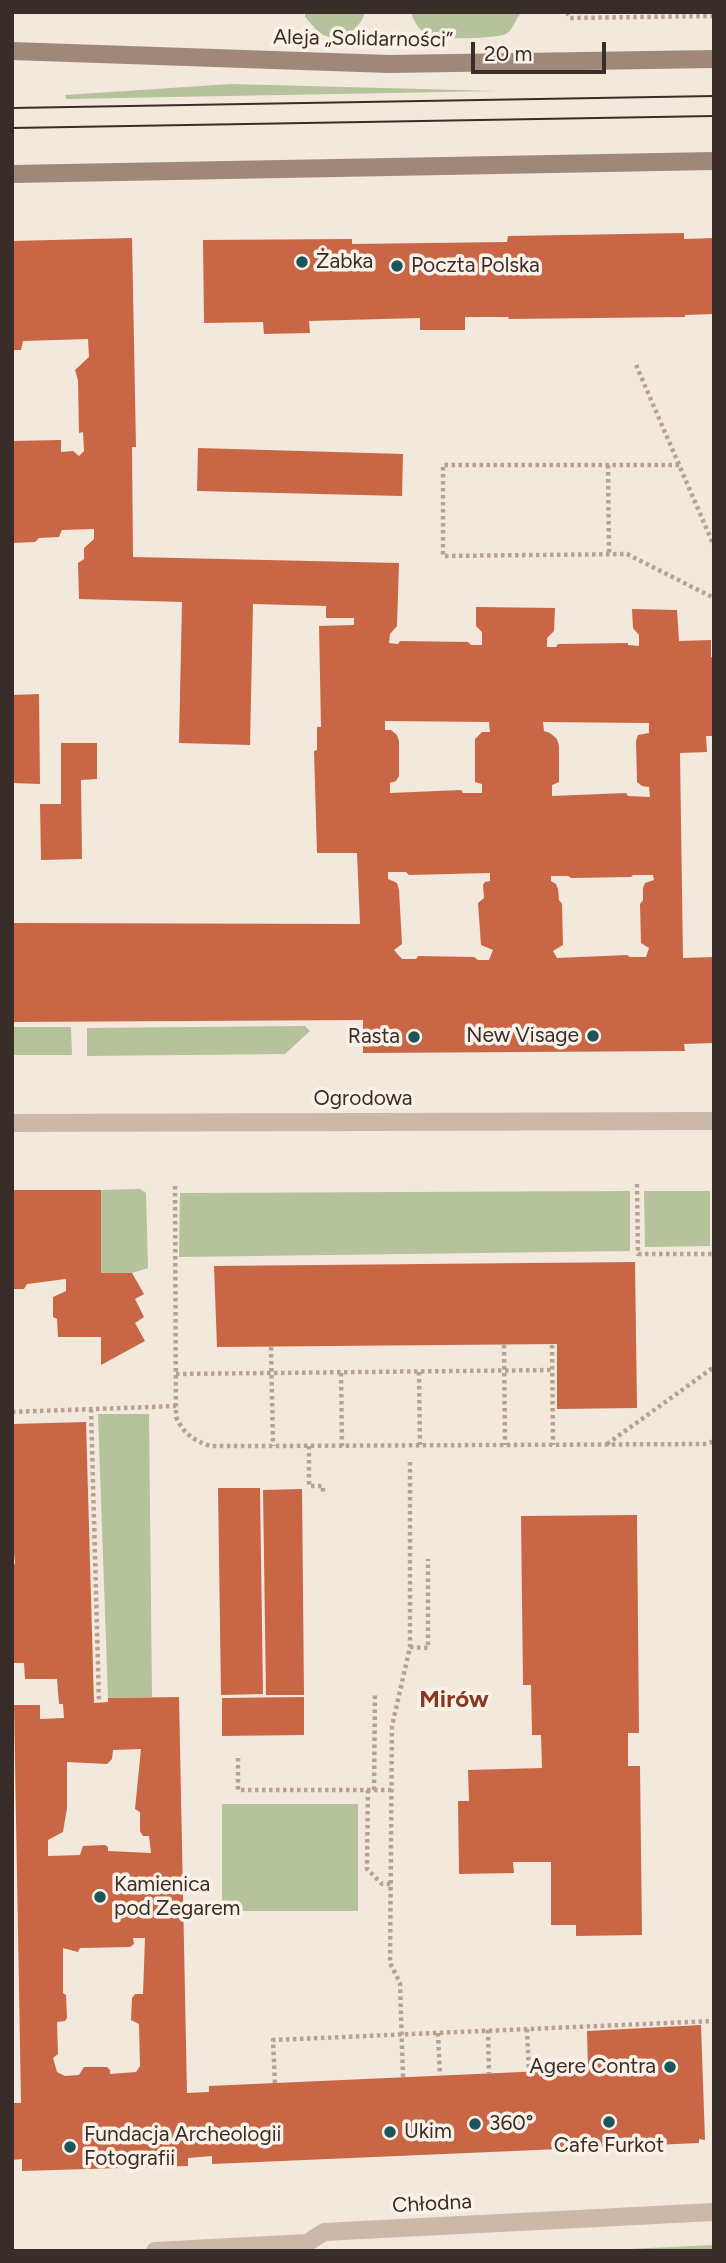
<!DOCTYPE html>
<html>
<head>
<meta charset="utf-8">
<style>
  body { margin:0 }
  #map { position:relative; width:726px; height:2263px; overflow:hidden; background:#f3e8dc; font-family:Figtree,sans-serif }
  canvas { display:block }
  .frame { position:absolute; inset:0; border:14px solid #382d28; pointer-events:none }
  .scale { position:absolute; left:471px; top:42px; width:135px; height:32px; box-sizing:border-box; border:4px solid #382d28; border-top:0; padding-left:9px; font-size:21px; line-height:24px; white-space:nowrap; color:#382d28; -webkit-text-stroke:5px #faf2e9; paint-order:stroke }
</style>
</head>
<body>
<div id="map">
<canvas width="726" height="2263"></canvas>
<div class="frame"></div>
<div class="scale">20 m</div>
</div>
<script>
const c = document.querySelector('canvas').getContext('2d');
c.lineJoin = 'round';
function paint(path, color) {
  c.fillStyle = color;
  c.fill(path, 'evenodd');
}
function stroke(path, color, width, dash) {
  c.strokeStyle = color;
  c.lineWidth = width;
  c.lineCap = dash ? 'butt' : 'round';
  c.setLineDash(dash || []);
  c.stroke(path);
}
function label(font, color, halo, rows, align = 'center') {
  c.font = font + ' Figtree,sans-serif';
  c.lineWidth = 7;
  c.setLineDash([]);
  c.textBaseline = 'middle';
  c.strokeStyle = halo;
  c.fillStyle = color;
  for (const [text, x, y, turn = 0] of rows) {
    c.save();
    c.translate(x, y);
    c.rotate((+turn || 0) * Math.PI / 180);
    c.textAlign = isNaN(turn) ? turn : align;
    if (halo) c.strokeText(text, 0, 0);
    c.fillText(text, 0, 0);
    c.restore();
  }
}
const green = new Path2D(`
  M305,12h60c-5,17 -21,29 -39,24 -8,-2 -15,-13 -21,-19z
  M411,12h110l-11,19 -6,4c-17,3 -62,6 -77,-1 -9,-5 -13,-12 -16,-22z
  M231,84l266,7 -431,8 -1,-4z
  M305,1026l5,5 -25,23 -198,2v-28z
  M12,1027h59l1,28h-60z
  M140,1189l6,4 2,75 -16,5 -31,3v-86z
  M630,1191v60l-451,6 1,-64z
  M644,1191h66v55l-65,1z
  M98,1414h51l3,283 -44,1z
  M222,1804h136v107h-136z
  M714,2245v6h-129z`);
const building = new Path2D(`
  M684,233v6l30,-1v76l-29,1v2l-177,2 1,-2h-44v13h-45v-12l-111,3 1,12 -46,1 -1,-12 -59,1 -1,-83 149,-1v5l155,-2 1,-6z
  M132,238l4,209h-4l1,110 266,6 -2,63 -7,8 -1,9 9,1 2,-3 68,1 3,3h11v-13l-6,-6v-19l79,1 -1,23 -7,7v9h9l2,-3 70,-1v2l11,1v-11l-6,-7 -1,-19 45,1 2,31 32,-1v17h3v79h-8l1,16 -27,1 3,205 31,-1v86l-30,1 1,7 -322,2v-33l-351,2v-99l348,1 -3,-71h-40l-3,-102 3,-1v-23h4l-2,-101 35,-1v-7h-28v-12l-73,-2 -3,141 -71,-2 3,-141 -103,-3 -1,-36 6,-4v-11l10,-9v-10l-32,1 -3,7 -20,1 -4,4 -23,1v-102l49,-1v12l12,-1 6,5 5,-5 -1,-19 -4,1 -1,-53 -3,-10 14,-13 -1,-18 -65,2 -2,9h-9v-109zM385,721l104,1 1,10h-8l-7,7v43l7,2v9h-19l-2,-3 -71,3v-10l6,-2 3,-5v-35l-2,-6 -6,-5h-6zM543,722l106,1v10l-11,2 -2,6 1,41 5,4 7,1 1,10 -22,-1 -2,-3 -74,3v-11l7,-3v-36l-2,-7 -7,-6 -6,-2zM388,872h18l3,3 81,-2v8l-5,1 -2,3 1,13 -6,5 3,42 12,5 -4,10h-11l-4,-3 -56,-1 -2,3h-14l-8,-9 8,-6 -3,-54 -2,-7 -9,-4zM633,875h20l1,5 -9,3 -2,5v12l-3,4 1,39 8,5 -3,9h-16l-3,-2 -70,3 -4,-7 10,-6 -1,-41 -3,-4 -1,-11 -2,-5 -5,-3v-5h17l3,2 60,-1z
  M198,448l205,6 -1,42 -205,-5z
  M39,694l1,90 -28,-1v-88z
  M61,743h36v36l-16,1 1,79 -41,1 -1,-56h21z
  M12,1190h89v83h31l12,21 -9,5 9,18 -9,6 10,18 -44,24v-28h-43l-1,-18 -4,-2v-20l13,-6v-12l-39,5 -3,5h-12z
  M635,1262l2,146 -80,1v-65l-340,3 -3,-81z
  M86,1422l8,281 14,-1v-4l71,-1 8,396 22,-1v-6l379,-17 -1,-38 114,-6 4,115 -6,-1v4l-487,21v-8l-24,2v8l-166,5v-12l-10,1v-57h9l-7,-398h26v14l24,-1 -1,-14h-4l-2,-25h-32l-1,-16h-12v-99h3l-3,-32v-108zM141,1749l-6,60 5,3v19l3,5h6l2,17 -43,-2v-4l-3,-2 -22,1 -3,9 -32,1v-16l15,-8 4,-24v-46l40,2 5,-5 1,-9zM133,1938h12l-2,56h-8l-3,4 -1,22 8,4 1,42 -4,6 -26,2v-4l-3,-3h-23l-5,8 -14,1 -8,-4 -4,-14 5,-4 -1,-32 8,-1 2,-3 -1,-23 -3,-2v-45l15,4 2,-4 50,-1 4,-3z
  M218,1488h42l3,206 -42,1z
  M302,1489l2,206h-38l-3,-205z
  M637,1515l2,218h-11v33h12l2,169 -66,1v-11h-25v-63h-38l1,11 -55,1 -1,-73h11l-1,-31 74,-2 -1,-33h-9l-1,-50h-8l-2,-169z
  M304,1697v38l-82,1v-38z`);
const path = new Path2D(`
  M567,12l3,6 144,-2
  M636,365l78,181
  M608,465l1,89
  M679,465h-236v91l184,-2 87,44
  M637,1184l1,70h76
  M175,1186l1,231c8,17 17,23 34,29h63l434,-2 7,-3
  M504,1345l1,100
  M552,1345l1,100
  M271,1347l2,99
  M419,1372l1,73
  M341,1373l1,73
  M176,1374l376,-4
  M91,1409l8,294
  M12,1412l164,-6
  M607,1444l107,-77
  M309,1446v40h14v8
  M410,1647l18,1v-89
  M238,1758v32h153
  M368,1790l-1,79 15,15h9
  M374,1790l1,-97
  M527,2029l2,43
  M488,2030l1,43
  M438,2033l2,42
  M403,2077l-3,-94 -10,-20 2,-237 18,-79v-186
  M275,2083l-2,-43 441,-19`);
const street = new Path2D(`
  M12,1123l702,-2
  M155,2251l152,-8 17,-11 390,-20`);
const secondary = new Path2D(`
  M12,51l377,13 325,-5
  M12,174l702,-13`);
const tram = new Path2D(`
  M12,108l702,-12
  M12,128l702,-12`);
const markers = [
  [302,262,7,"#1d565a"],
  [397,266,7,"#1d565a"],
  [593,1036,7,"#1d565a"],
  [414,1037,7,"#1d565a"],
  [100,1897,7,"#1d565a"],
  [670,2067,7,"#1d565a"],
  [609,2122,7,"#1d565a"],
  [475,2124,7,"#1d565a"],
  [390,2132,7,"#1d565a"],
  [70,2147,7,"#1d565a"]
];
const streetNames = [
  ["Aleja „Solidarności”",363,39,1],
  ["Ogrodowa",363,1099],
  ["Chłodna",432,2204,-3]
];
const poiNames = [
  ["Żabka",316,262],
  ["Poczta Polska",411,266],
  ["New Visage",579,1036,"right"],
  ["Rasta",400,1037,"right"],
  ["Kamienica",114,1885],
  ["pod Zegarem",114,1909],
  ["Agere Contra",656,2067,"right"],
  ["360°",489,2124],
  ["Ukim",404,2132],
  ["Fundacja Archeologii",84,2135],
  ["Fotografii",84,2159],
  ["Cafe Furkot",609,2146,"center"]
];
const quarterNames = [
  ["Mirów",454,1700]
];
paint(green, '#b5c29c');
paint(building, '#c86645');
stroke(path, '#b7a292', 4.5, [3.5, 3.5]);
stroke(street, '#cbb8a8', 18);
stroke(secondary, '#9f8779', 18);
stroke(tram, '#382d28', 2);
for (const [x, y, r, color] of markers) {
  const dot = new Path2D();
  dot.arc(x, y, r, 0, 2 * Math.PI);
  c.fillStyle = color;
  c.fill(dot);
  stroke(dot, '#faf2e9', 2.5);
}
label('21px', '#382d28', '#faf2e9', streetNames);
label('21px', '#382d28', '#faf2e9', poiNames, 'left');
label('bold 24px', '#883920', '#faf2e9', quarterNames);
</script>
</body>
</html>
